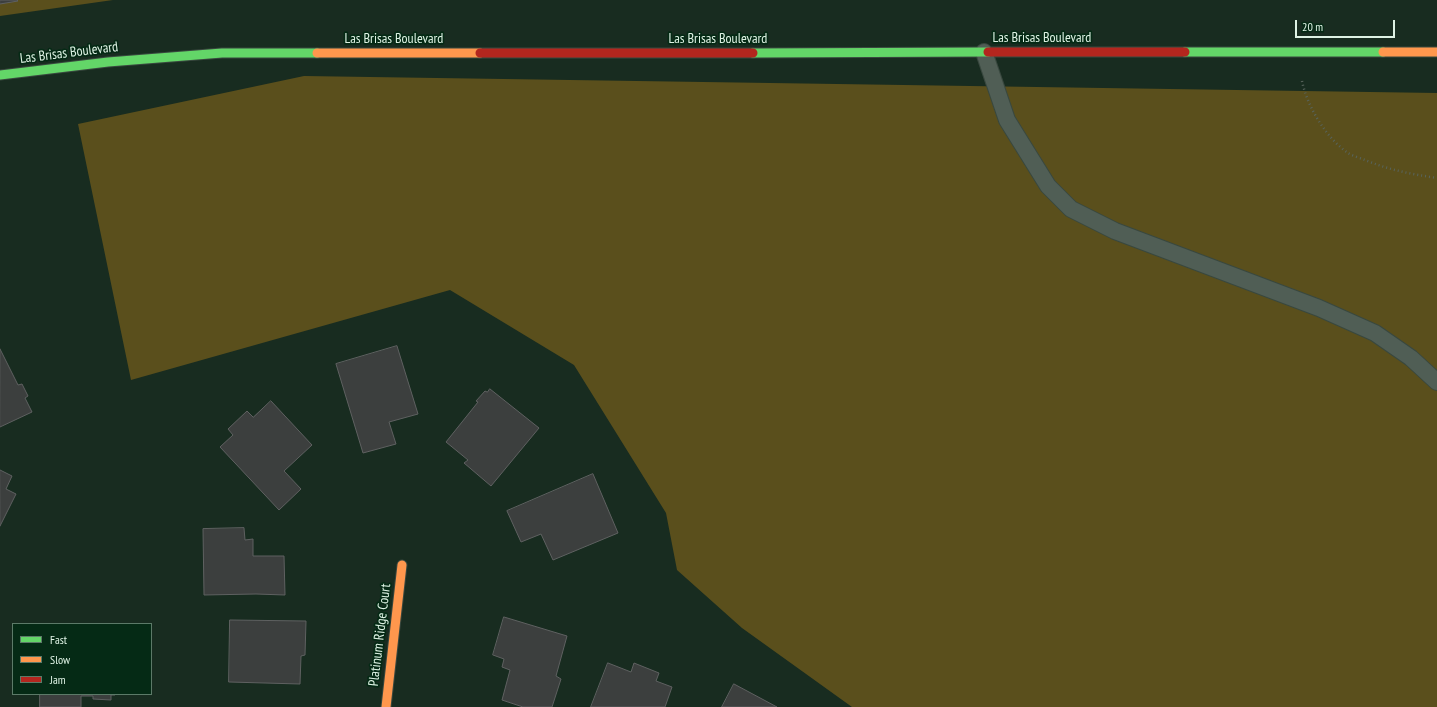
<!DOCTYPE html>
<html>
<head>
<meta charset="utf-8">
<style>
  body { margin:0 }
  #map { position:relative; width:1437px; height:707px; overflow:hidden; background:#182c20; font-family:"PT Sans Narrow",sans-serif }
  canvas { display:block }
  .legend { position:absolute; left:12px; top:623px; width:140px; height:72px; box-sizing:border-box; background:#052a15; border:1px solid #5c7a68; margin:0; padding:5px 7px; list-style:none; font-size:12px; color:#def2e4 }
  .legend li { display:flex; align-items:center; gap:8px; height:20px }
  .legend b { width:20px; border:1px solid #5c7a68 }
  .scale { position:absolute; left:1295px; top:20px; width:100px; height:18px; box-sizing:border-box; border:2px solid #def2e4; border-top:0; padding-left:5px; font-size:12px; line-height:14px; white-space:nowrap; color:#def2e4; -webkit-text-stroke:3px #052a15; paint-order:stroke }
</style>
</head>
<body>
<div id="map">
<canvas width="1437" height="707"></canvas>
<ul class="legend">
<li><b style="height:5px;background:#63d668"></b>Fast</li>
<li><b style="height:5px;background:#ff974d"></b>Slow</li>
<li><b style="height:5px;background:#b3261e"></b>Jam</li>
</ul>
<div class="scale">20 m</div>
</div>
<script>
const c = document.querySelector('canvas').getContext('2d');
c.lineJoin = 'round';
function paint(path, color) {
  c.fillStyle = color;
  c.fill(path, 'evenodd');
}
function stroke(path, color, width, dash) {
  c.strokeStyle = color;
  c.lineWidth = width;
  c.lineCap = dash ? 'butt' : 'round';
  c.setLineDash(dash || []);
  c.stroke(path);
}
function label(font, color, halo, rows, align = 'center') {
  c.font = font + ' "PT Sans Narrow",sans-serif';
  c.lineWidth = 3.5;
  c.setLineDash([]);
  c.textBaseline = 'middle';
  c.strokeStyle = halo;
  c.fillStyle = color;
  for (const [text, x, y, turn = 0] of rows) {
    c.save();
    c.translate(x, y);
    c.rotate((+turn || 0) * Math.PI / 180);
    c.textAlign = isNaN(turn) ? turn : align;
    if (halo) c.strokeText(text, 0, 0);
    c.fillText(text, 0, 0);
    c.restore();
  }
}
const green = new Path2D(`
  M0,0h113l-113,16z
  M304,76l1133,17v614h-585l-110,-79 -65,-58 -11,-57 -92,-148 -124,-75 -319,90 -53,-256z`);
const building = new Path2D(`
  M0,0h17l1,1 -18,3z
  M397,346l21,68 -29,8 7,22 -33,9 -27,-89z
  M0,349l18,36 4,-1 6,12 -3,2 7,14 -32,15z
  M490,389l49,39 -48,58 -27,-23 4,-3 -22,-18 32,-40 -2,-1 9,-10 2,1z
  M271,401l41,44 -28,26 17,18 -22,21 -59,-63 13,-12 -5,-6 19,-18 6,6z
  M0,470l12,6 -6,13 10,5 -16,32z
  M593,474l25,59 -65,27 -12,-26 -20,8 -14,-31z
  M244,528l1,12 8,-1v17h31l1,39 -29,-1 -52,1 -1,-66z
  M504,617l63,19 -11,40 5,3 -9,28h-29l-21,-7 8,-30 -8,-3 2,-8 -11,-4z
  M230,620l76,1 -1,34 -4,1 -1,28 -71,-2z
  M608,663l23,9 3,-9 25,10 -3,8 16,6 -7,20h-74z
  M734,684l43,23h-55z
  M40,694h75v1h-4v5l-18,-1v-3h-12v11h-41z`);
const path = new Path2D(`
  M1302,81c5,25 24,57 46,72 5,3 12,5 17,7 24,10 46,14 72,18`);
const lane = new Path2D(`
  M984,52l23,68 41,66 23,23 44,22 204,77 56,25 36,25 26,24`);
const fast = new Path2D(`
  M1185,52h198
  M753,53l235,-1
  M0,75l108,-13 114,-9h95`);
const slow = new Path2D(`
  M1383,52h54
  M317,53h163
  M386,707l16,-142`);
const jam = new Path2D(`
  M988,52h197
  M480,53h273`);
const streetNames = [
  ["Las Brisas Boulevard",1042,38],
  ["Las Brisas Boulevard",394,39],
  ["Las Brisas Boulevard",718,39],
  ["Las Brisas Boulevard",69,53,-7],
  ["Platinum Ridge Court",380,635,-83]
];
paint(green, '#5a4f1c');
paint(building, '#3c3f3e');
stroke(building, '#5f6161', 1);
stroke(lane, '#39483f', 18);
stroke(fast, '#39483f', 11);
stroke(slow, '#39483f', 11);
stroke(jam, '#39483f', 11);
stroke(path, '#58645c', 2.5, [1, 3]);
stroke(lane, '#505e55', 16);
stroke(fast, '#63d668', 9);
stroke(slow, '#ff974d', 9);
stroke(jam, '#b3261e', 9);
label('14px', '#def2e4', '#052a15', streetNames);
</script>
</body>
</html>
